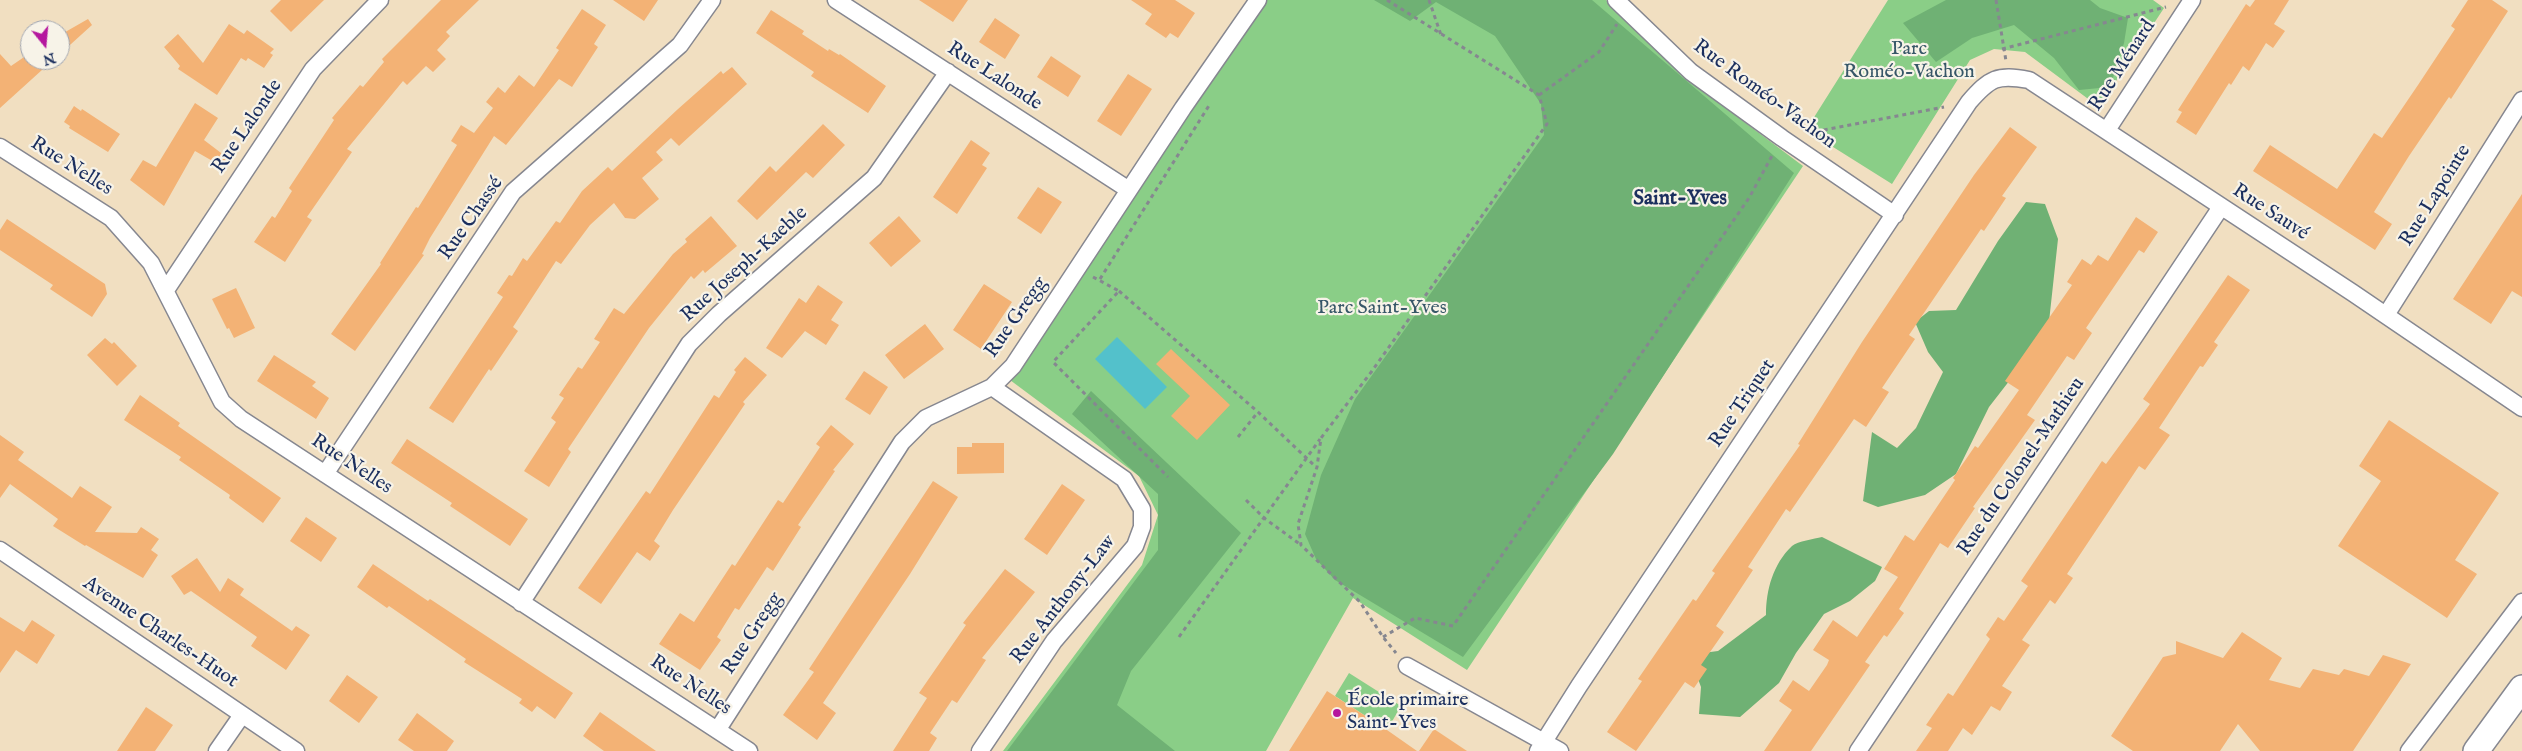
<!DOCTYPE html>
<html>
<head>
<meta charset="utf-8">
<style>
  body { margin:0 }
  #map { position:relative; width:2522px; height:751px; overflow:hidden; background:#f1dfc1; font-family:"IM FELL English",serif }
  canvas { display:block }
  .north { position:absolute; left:20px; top:20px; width:50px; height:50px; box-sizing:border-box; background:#f7f3e8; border:1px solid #9fa5b1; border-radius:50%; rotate:163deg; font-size:14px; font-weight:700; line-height:20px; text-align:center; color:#1b2f5e }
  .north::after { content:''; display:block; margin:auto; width:18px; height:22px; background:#b5179e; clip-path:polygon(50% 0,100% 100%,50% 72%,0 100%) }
</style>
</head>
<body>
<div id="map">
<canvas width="2522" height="751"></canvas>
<div class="north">N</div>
</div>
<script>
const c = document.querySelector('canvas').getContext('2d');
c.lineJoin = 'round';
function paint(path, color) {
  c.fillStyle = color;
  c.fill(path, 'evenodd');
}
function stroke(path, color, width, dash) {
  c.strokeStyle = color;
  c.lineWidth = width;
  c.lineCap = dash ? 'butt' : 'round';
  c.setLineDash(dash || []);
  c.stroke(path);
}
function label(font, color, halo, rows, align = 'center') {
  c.font = font + ' "IM FELL English",serif';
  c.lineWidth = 4.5;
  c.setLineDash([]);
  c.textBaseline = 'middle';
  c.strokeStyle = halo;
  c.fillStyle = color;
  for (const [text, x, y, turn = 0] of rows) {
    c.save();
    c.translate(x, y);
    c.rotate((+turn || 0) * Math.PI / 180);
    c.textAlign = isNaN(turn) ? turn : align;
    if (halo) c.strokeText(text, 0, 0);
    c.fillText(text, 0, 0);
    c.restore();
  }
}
const green = new Path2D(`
  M1262,0h344l81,79 116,87 -336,504 -114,-72 -87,153h-263l139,-186 16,-50 -19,-39 -129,-96z
  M1888,0h265l11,8 -65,99 -74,-55 -31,-3 -24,11 -78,124 -86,-54z
  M1349,673l52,33 -14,24 -52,-34z`);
const forest = new Path2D(`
  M1374,0h218l202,173 -181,281 -150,203 -128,-77 -19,-21 -11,-25 16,-59 34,-76 189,-264 -3,-31 -46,-68 -59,-34 -26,19z
  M1946,0h144l10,8 28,10 -4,25 -14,44 -31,3 -25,-32 -40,-33 -42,13 -36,24 -33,-39z
  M2026,202l19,2 13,35 -10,92 -59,76 -33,67 -31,21 -47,12 -15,-6 9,-69 25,16 19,-20 27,-56 -15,-20 -13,-30 14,-11 27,-1 42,-69z
  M1091,391l150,142 -110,138 -14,34 58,46h-168l151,-201v-56l-86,-80z
  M1822,537l60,30 -7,14 -25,20 -26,13 -28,39 -17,30 -39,34 -41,-3 2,-27 -9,-24 11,-10 15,-2 48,-36c0,-25 7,-51 26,-69 6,-5 22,-7 30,-9z`);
const water = new Path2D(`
  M1117,337l50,50 -22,22 -50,-50z`);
const building = new Path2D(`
  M281,0h43l-33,32 -21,-21z
  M441,0h38l-33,32 4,4 -13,14 9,9 -13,13 -7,-6 -19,19 -4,-4 -56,68 5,3 -45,65 5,3 -27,42 -31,-20 18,-26 3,2 17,-27 -3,-3 45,-68 -2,-2 28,-33 3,2 21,-25 -2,-3z
  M613,0h45l-14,21z
  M919,0h49l-15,22z
  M1131,0h44l20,13 -17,25 -8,-5 -4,5 -21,-14 7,-10z
  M2255,0h34l-15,24 11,7 -12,17 -7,-5 -17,28 -6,-5 -12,19 -2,-2 -33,52 -20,-13 6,-10 -4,-2 68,-106 4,3z
  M2468,0h24l16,11 -57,88 -2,-2 -40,59 -35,56 18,12 -17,26 -122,-79 17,-26 67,44 37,-56 8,5 36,-53 37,-56 -4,-3z
  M582,9l24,16 -12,19 4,3 -26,40 -13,-8 -53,66 -12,-9 -64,102 -8,16 2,1 -69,96 -24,-17 50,-70 -1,-1 36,-56 2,1 39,-63 -6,-4 10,-16 13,8 19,-25 -7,-6 12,-15 7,6 14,-18 15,12 25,-37 -3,-2z
  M771,10l33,21 -2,3 26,17 1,-2 10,6 1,-1 46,32 -18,27 -57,-37 3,-4 -58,-39z
  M995,18l25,17 -15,24 -26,-17z
  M88,19l4,6 -32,29v-19z
  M229,24l15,10 3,-4 27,19 -4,4 3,2 -9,13 -16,-10 -2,3 -5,-3 -24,37 -39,-26 2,-3 -16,-19 14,-13 25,29z
  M30,53v7h23l-53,48v-54l11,12z
  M1051,56l30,20 -13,21 -31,-20z
  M732,67l15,17 -68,62 -8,-8 -15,14 7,8 -21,18 17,21 -24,20 -10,-1 -11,-15 -24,22 -29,39 -5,-3 -43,66 5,4 -27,40 -2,-2 -36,54 -24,-15 74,-111 -6,-4 12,-18 3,1 11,-18 4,3 29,-40 4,2 22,-32 26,-24 4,4 66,-62 43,-38 2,3z
  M1128,74l24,15 -31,47 -24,-15z
  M195,103l23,15 -14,22 25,19 -6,8 -28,-16 -31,55 -34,-26 13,-20 13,7z
  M74,106l7,5 1,-2 38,25 -12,18 -39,-24 1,-2 -6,-4z
  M823,124l22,21 -32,33 -7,-6 -49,48 -20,-19 33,-35 6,6z
  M2010,127l27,20 -35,49 4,2 -22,33 -3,-2 -72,106 6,4 -33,49 7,4 -23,35 -12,-8 -64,93 -4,-3 -38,58 5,3 -37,56 8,6 -23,33 6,4 -13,19 -9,-6 -49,69 -29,-19 35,-51 -4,-2 55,-80 3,2 19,-28 -3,-2 88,-126 -2,-1 64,-102 112,-167z
  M971,140l19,13 -8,12 5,3 -30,46 -24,-17z
  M1038,187l24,15 -21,32 -24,-16z
  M2522,194v103l-10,-6 -21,33 -38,-25z
  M711,216l26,30 -32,27 -2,-3 -9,9 -3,-3 -42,52 -81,121 3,3 -22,35 -25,-16 32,-49 -5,-4 13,-20 -5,-3 19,-28 4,2 18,-27 -6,-3 20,-31 10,6 49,-60 14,-12 -2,-3z
  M899,216l22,25 -30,26 -22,-24z
  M2136,217l22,15 -14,21 -5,-3 -53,78 6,5 -18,27 -7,-4 -40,59 8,5 -62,87 2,1 -27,40 -8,-5 -41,66 5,4 -17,24 -3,-2 -19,27 5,3 -59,86h-47l28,-41 -13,-9 14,-21 16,11 18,-26 2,-5 -16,-10 20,-30 24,17 41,-60 -14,-8 21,-34 9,6 41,-61 -2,-2 22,-32 3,2 41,-58 -14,-9 67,-96 -5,-3 15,-23 9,6 7,-10 10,6z
  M7,219l98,65 2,10 -15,23 -42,-28 3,-4 -53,-35v-20z
  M2228,275l22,15 -36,52 4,3 -15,22 -3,-1 -41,62 11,7 -25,35 -6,-4 -72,108 6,4 -18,26 -5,-4 -28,40 8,5 -28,41 10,6 -12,19 -9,-5 -19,29 -9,-7 -15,23h-32l16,-23 -6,-3 22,-32 5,3 37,-57 -4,-4 12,-18 6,4 24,-35 -7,-5 81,-120 4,3 44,-60 -7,-5z
  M984,284l28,18 -31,47 -28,-19z
  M818,285l25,17 -12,18 8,5 -13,20 -21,-14 -23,27 -16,-10 33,-50 7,5z
  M236,288l19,40 -21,10 -5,-10 -2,1 -15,-30z
  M925,324l19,25 -40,30 -19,-24z
  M105,338l7,6 2,-2 23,24 -20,20 -30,-31z
  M1171,349l59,56 -33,35 -26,-24 19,-20 -34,-32z
  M274,355l42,27 -4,4 17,12 -13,21 -59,-38z
  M745,357l22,18 -24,27 2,2 -72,106 -19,31 6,5 -10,15 -13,-9 -36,52 -23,-16 68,-97 4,3 64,-99 5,3 17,-26 -2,-2z
  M864,371l24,16 -18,28 -25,-16z
  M140,395l40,28 -2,3 103,72 -18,25 -34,-25 1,-3 -51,-35 2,-3 -57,-37z
  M2389,420l110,73 -44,67 22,14 -30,44 -109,-72 43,-65 -22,-15z
  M831,425l23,19 -21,26 2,1 -37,54 3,2 -28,44 -6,-4 -28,43 -4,-2 -18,29 4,3 -21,30 -41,-26 21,-31 14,9 38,-58 3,2 43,-66 5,3 37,-56 -4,-3z
  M0,435l24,17 -6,8 54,38 8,-12 32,21 -17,25 42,1 4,-6 18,12 -8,11 7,5 -15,23 -57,-33 -1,1 -32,-20 5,-7 -48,-35 -10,14z
  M407,439l121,80 -18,27 -60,-40 2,-3 -61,-40z
  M972,443h32v30l-47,1v-27h15z
  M933,481l25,16 -48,77 -87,129 13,10 -19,27 -34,-25 31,-43 -5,-3z
  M1062,484l23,16 -38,55 -23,-16z
  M306,517l31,21 -16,24 -31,-21z
  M197,558l23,34 8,-14 16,11 -4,6 52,36 4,-5 14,9 -24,35 -35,-24 6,-9 -66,-46 -7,4 -13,-19z
  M373,564l55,37 2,-2 143,94 -18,26 -18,-13 -5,6 -13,-9 3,-4 -58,-37 2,-3 -77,-53 -2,2 -30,-21z
  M1005,569l30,23 -53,66 4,2 -29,43 -5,-3 -22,33 7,5 -8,13h-36l34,-53 -8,-5 47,-68 -3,-2z
  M0,617l24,15 8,-12 23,15 -18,29 -21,-14 -16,23z
  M2242,632l40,26 -13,22 31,8 13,-19 26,6 5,-6 25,7 14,-21 28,9 -58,87h-93l-22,-27 -18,27h-87l-22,-15 52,-79 13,-3v-13l47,17z
  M347,675l31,22 -19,26 -30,-22z
  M1327,691l60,39 30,21h-128z
  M146,707l27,18 -18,26h-38z
  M600,712l56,39h-52l-21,-15z
  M417,713l37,28 -7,10h-33l-16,-11z
  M1434,729l33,22h-48z`);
const path = new Path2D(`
  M1387,0l152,95 8,29 -175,247 -51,67 -4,29 -19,57 3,21 59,57 23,35 13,16
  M1429,0l12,35
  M1996,0l10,61
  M2002,49l164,-42
  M1539,95l60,-43 18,-28
  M1808,133l136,-26
  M1093,277l26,14 -66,71 115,115
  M1100,279l110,-175
  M1119,291l139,121 58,55
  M1238,437l20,-25
  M1246,500l18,18 37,27
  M1179,637l141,-198
  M1383,637l32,-19 38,8 296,-428 24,-44`);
const street = new Path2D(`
  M836,0l293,190
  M1616,0l75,72 91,66 113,77
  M2107,130l85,-130
  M0,147l111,71 40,45 71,139 19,17 508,332
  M166,290l147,-221 67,-69
  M2386,315l136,-215
  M325,474l188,-282 167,-147 32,-45
  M0,550l296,201
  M521,603l168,-259 30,-30 155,-136 74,-106
  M1407,666l153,85
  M718,729l184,-287 24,-24 66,-31 21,-21 170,-258 75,-108
  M217,751l25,-36
  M980,751l74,-110 81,-95 7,-19v-18l-18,-30 -132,-92
  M1538,751l41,-65 390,-584c21,-24 28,-28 60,-22l324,213 169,115
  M1858,751l363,-544
  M2409,751l113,-149`);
const primary = new Path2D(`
  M2476,751l46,-63`);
const markers = [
  [1337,713,5,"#b5179e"]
];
const parkNames = [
  ["Parc",1909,50],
  ["Roméo-Vachon",1909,73],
  ["Parc Saint-Yves",1382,309]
];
const streetNames = [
  ["Rue Ménard",2123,66,-57],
  ["Rue Lalonde",994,77,33],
  ["Rue Roméo-Vachon",1764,95,36],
  ["Rue Lalonde",248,127,-56],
  ["Rue Nelles",71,167,32],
  ["Rue Lapointe",2436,196,-58],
  ["Rue Sauvé",2270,213,33],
  ["Rue Chassé",472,219,-55],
  ["Rue Joseph-Kaeble",745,265,-42],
  ["Rue Gregg",1017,318,-55],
  ["Rue Triquet",1743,404,-56],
  ["Rue Nelles",351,465,33],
  ["Rue du Colonel-Mathieu",2022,467,-56],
  ["Rue Anthony-Law",1064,600,-52],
  ["Avenue Charles-Huot",160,633,34],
  ["Rue Gregg",753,634,-57],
  ["Rue Nelles",690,686,33]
];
const poiNames = [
  ["École primaire",1347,701],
  ["Saint-Yves",1347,724]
];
const neighbourhoodNames = [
  ["Saint-Yves",1680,200]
];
paint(green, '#8ace87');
paint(forest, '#6fb174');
paint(water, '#53c1cb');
paint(building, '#f3b275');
stroke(street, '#868790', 19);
stroke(primary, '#868790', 28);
stroke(path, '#868790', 3, [4, 4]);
stroke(street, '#fff', 16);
stroke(primary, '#fff', 25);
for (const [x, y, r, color] of markers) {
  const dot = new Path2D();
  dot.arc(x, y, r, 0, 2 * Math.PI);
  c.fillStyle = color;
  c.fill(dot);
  stroke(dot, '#f7f3e8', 2);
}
label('20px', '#375768', '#f7f3e8', parkNames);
label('20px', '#1b2f5e', '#f7f3e8', streetNames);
label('20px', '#1b2f5e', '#f7f3e8', poiNames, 'left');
label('bold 21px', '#1b2f5e', '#f7f3e8', neighbourhoodNames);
</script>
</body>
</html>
